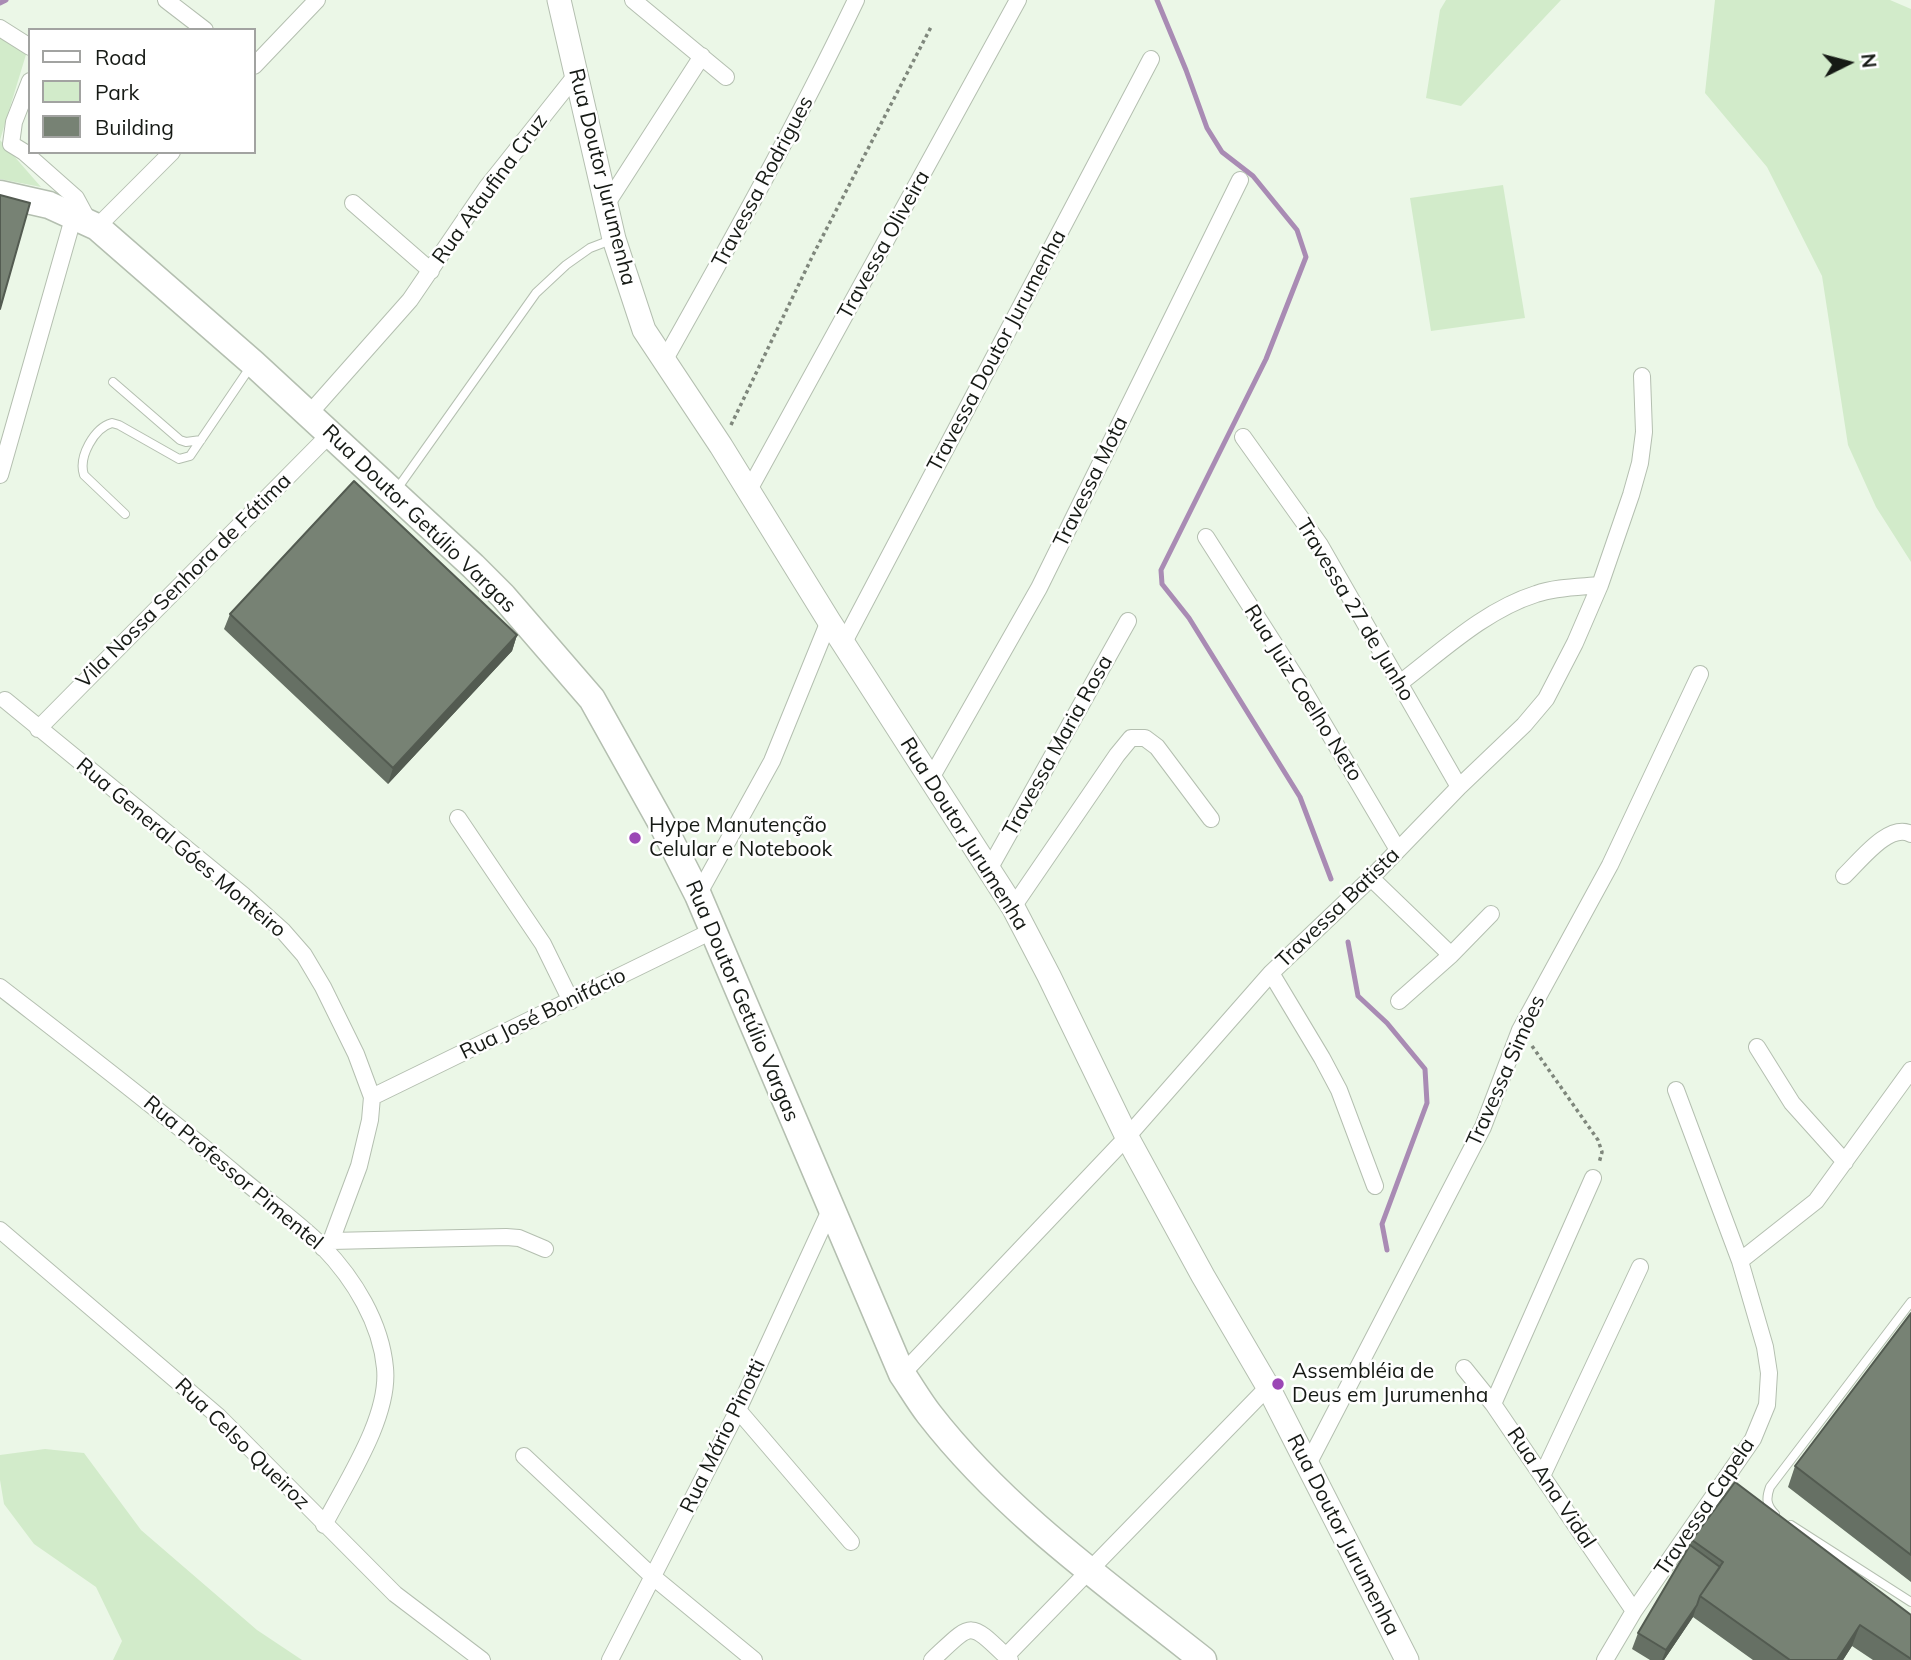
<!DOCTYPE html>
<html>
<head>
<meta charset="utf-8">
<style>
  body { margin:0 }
  #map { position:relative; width:1911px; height:1660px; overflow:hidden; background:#ebf7e7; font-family:Mulish,sans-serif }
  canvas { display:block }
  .legend { position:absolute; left:28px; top:28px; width:228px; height:126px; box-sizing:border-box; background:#fff; border:2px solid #a2a3a1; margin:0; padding:9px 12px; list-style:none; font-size:21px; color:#161a15 }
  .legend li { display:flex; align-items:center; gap:14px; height:35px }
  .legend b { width:35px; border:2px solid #a2a3a1 }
  .north { position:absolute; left:1813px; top:28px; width:70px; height:70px; -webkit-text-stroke:5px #fff; paint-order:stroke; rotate:84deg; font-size:19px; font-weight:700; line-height:28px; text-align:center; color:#161a15 }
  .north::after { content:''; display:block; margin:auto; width:24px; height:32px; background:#161a15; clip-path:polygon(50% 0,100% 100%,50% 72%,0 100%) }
</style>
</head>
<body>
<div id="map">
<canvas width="1911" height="1660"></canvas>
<ul class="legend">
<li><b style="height:9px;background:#fff"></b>Road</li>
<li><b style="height:19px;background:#d2ebca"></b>Park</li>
<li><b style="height:19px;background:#778274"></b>Building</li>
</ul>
<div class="north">N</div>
</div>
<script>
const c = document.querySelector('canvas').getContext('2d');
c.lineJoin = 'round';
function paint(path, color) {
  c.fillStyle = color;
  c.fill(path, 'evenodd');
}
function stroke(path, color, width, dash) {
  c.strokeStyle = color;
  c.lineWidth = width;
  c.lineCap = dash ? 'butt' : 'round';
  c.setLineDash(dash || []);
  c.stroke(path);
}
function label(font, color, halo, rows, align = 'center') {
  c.font = font + ' Mulish,sans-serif';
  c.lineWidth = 5;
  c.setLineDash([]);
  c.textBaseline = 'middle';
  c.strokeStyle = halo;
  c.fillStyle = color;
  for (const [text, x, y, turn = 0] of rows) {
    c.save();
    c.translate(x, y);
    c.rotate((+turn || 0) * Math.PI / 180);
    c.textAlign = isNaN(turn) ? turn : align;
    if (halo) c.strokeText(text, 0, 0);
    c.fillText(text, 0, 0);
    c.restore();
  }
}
const green = new Path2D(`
  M1446,0h115l-100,106 -35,-8 14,-88z
  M1715,0h175l21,9v553l-35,-55 -28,-62 -26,-169 -55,-109 -62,-74z
  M0,35l28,13 -28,92 41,47 -41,-8z
  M1503,185l22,133 -94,13 -21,-133z
  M45,1449l39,4 57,77 116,100 45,30h-189l9,-19 -26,-54 -62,-43 -30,-40 -4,-24v-25z`);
const stream = new Path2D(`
  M1157,0l29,70 21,58 15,24 31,24 44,54 9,27 -40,102 -105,211 1,14 27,34 111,179 31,82
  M0,3l6,-3
  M1348,942l10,54 29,27 38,46 2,34 -45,121 5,26`);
const path = new Path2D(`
  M731,425l82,-170 118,-228
  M1532,1046l66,94 4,12 -3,11`);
const service = new Path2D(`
  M113,382l67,58 6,2 15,-2
  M397,489l139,-196 30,-28 24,-17 21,-8
  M125,514l-41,-39c-6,-18 10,-47 28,-52l7,2 60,34 11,-3 61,-90
  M1775,1514c-9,-9 -9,-16 -5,-27l141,-185
  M1791,1525l120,77`);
const minor = new Path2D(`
  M166,0l39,30
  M633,0l93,77
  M0,28l30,19
  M254,66l63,-66
  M30,81l-16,41 -3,22 13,8 52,46 13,24
  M353,203l78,68
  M606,205l96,-149
  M97,227l75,-75
  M664,361c67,-119 133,-238 192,-361
  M309,414l101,-114 77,-113 89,-112
  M1243,437l77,108 139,242
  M0,475l74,-260
  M749,490l269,-490
  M1206,537l94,147 98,166
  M843,644l308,-585
  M1400,683c42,-32 85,-73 136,-89 20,-7 43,-7 64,-9
  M5,700l238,195 40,36 21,24 19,32 33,67 16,43 -2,23 -11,46 -28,75 -8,7
  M38,729l292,-295
  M931,778l108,-190 201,-408
  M458,818l85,126 28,57
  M988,871l140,-250
  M1844,876c16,-15 45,-54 67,-42
  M1371,878l80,77
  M698,895l74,-134 57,-140
  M1013,907l104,-152 14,-17h14l12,9 54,72
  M1271,973l51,85 17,32 36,96
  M0,987c80,62 160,123 237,188 28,24 60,46 86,72 31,32 58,76 62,121 5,49 -39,114 -61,157
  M1399,1001l52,-46 40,-41
  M1757,1047l35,56 53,59
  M372,1097l342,-167
  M0,1230l218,186 177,178 87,66
  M331,1241l175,-4 13,1 26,11
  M1740,1261l76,-60 95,-131
  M1464,1368l29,36 141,207
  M902,1374l225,-237 144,-164 100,-95 88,-91 65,-62 22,-26 29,-56 25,-58 31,-90 9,-32 4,-31 -2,-56
  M1493,1404l100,-226
  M738,1410l113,132
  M524,1456l128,120 102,84
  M1307,1466l176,-339 37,-97 90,-165 90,-191
  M1542,1476l98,-209
  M1006,1656l262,-269
  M610,1660l128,-250 93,-202
  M932,1660c42,-39 36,-40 78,0
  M1605,1660l29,-49 119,-172 14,-34 2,-32 -4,-26 -25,-86 -64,-171`);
const secondary = new Path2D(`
  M559,0l55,239 30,91 77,116 108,175 184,286 36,69 78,161 76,139 65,111 139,273`);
const primary = new Path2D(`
  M0,194l49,11 48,22 156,136 220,203 30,30 89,103 71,127 35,69 204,479c9,13 17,27 27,40 75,97 178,170 274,246`);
const wall = new Path2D(`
  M230,614l287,21 -5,16 -124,133 -164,-155z
  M1911,1313v269l-123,-95 7,-21z
  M1692,1540l219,75v45h-38l-21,-14 -9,14h-90l-60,-43 -29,43h-14l-18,-11 6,-16 52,-88z`);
const shadedWall = new Path2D(`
  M517,635l-5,16 -124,133 5,-16z
  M1697,1605l-4,12 -29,43h-2l4,-10z
  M1860,1625l-8,21 -9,14h-6z`);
const building = new Path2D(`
  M0,195l30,8 -30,106z
  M354,481l163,154 -124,133 -163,-154z
  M1911,1313v242l-116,-89z
  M1735,1482l176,133v44l-51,-34 -23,35h-47l-90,-64 23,-34 -31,-22z
  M1690,1545l30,22 -20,29 -3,9 -31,45 -28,-17z`);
const markers = [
  [635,838,7,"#9b47b5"],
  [1278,1384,7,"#9b47b5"]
];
const streetNames = [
  ["Rua Doutor Jurumenha",602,177,76],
  ["Travessa Rodrigues",763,182,-62],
  ["Rua Ataufina Cruz",490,189,-54],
  ["Travessa Oliveira",884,245,-61],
  ["Travessa Doutor Jurumenha",997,351,-62],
  ["Travessa Mota",1091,482,-64],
  ["Rua Doutor Getúlio Vargas",419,519,44],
  ["Vila Nossa Senhora de Fátima",184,581,-45],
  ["Travessa 27 de Junho",1355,610,59],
  ["Rua Juiz Coelho Neto",1303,693,58],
  ["Travessa Maria Rosa",1058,746,-61],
  ["Rua Doutor Jurumenha",964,834,58],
  ["Rua General Góes Monteiro",181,848,40],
  ["Travessa Batista",1338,908,-44],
  ["Rua Doutor Getúlio Vargas",742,1001,67],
  ["Rua José Bonifácio",543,1014,-26],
  ["Travessa Simões",1506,1071,-66],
  ["Rua Professor Pimentel",233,1173,40],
  ["Rua Mário Pinotti",723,1436,-64],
  ["Rua Celso Queiroz",242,1444,44],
  ["Rua Ana Vidal",1551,1488,56],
  ["Travessa Capela",1705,1507,-56],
  ["Rua Doutor Jurumenha",1343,1535,63]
];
const poiNames = [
  ["Hype Manutenção",649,826],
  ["Celular e Notebook",649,850],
  ["Assembléia de",1292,1372],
  ["Deus em Jurumenha",1292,1396]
];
paint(green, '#d2ebca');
stroke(stream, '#a98bb4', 5);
stroke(service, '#b4bfb0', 10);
stroke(minor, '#b4bfb0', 18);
stroke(secondary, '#b4bfb0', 25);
stroke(primary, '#b4bfb0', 29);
stroke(path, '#7f877c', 3.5, [3.5, 3.5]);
stroke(service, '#fff', 8);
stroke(minor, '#fff', 16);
stroke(secondary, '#fff', 23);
stroke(primary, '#fff', 26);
paint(wall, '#667064');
paint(shadedWall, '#535b51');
paint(building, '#778274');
stroke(building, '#535b51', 2);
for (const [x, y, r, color] of markers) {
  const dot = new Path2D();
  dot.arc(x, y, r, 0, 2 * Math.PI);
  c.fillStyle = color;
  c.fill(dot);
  stroke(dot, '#fff', 2.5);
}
label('21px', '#161a15', '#fff', streetNames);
label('21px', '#161a15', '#fff', poiNames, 'left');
</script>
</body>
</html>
